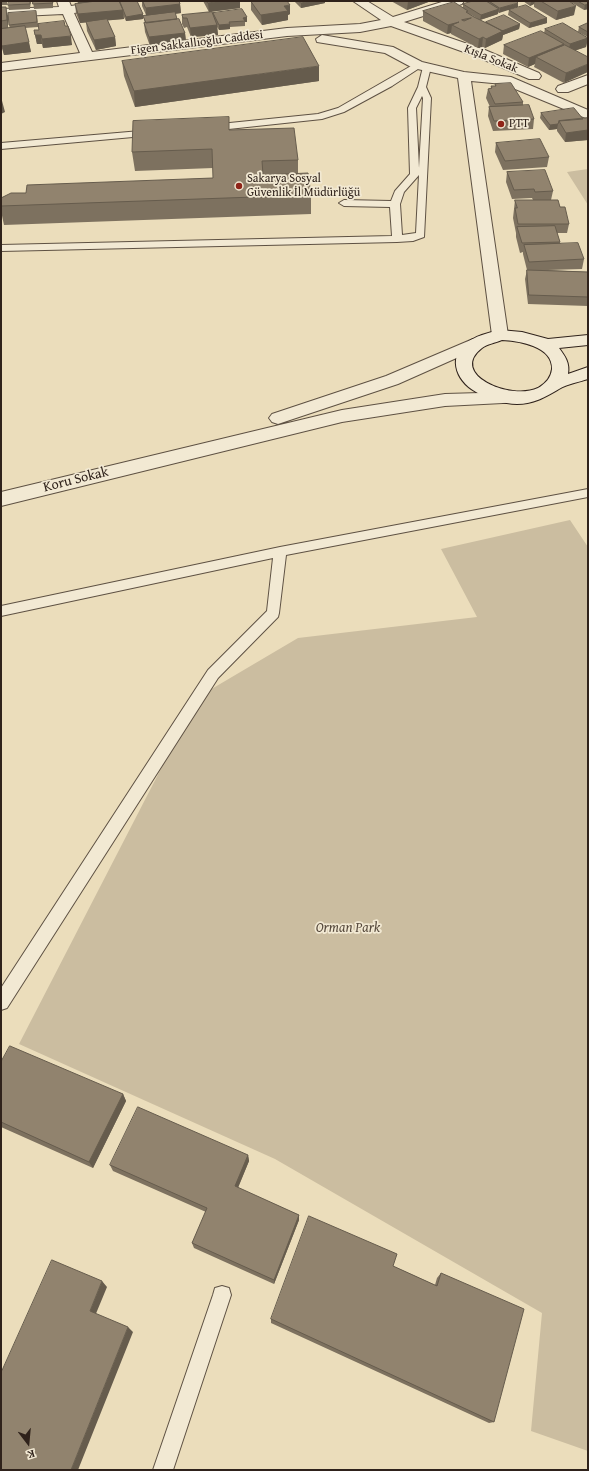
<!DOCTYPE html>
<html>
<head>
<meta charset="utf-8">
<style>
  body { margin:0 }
  #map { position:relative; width:589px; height:1471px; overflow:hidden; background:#ebddbb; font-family:"Gentium Book Plus",serif }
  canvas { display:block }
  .frame { position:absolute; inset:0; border:2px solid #2f221b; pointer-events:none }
  .north { position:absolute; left:8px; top:1423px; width:40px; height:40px; -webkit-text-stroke:3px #f2e9d3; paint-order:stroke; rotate:164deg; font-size:11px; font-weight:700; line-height:16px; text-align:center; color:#2f221b }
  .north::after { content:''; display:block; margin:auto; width:14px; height:18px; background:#2f221b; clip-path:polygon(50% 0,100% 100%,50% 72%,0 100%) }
</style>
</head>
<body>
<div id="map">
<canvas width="589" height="1471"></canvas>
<div class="frame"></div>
<div class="north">K</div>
</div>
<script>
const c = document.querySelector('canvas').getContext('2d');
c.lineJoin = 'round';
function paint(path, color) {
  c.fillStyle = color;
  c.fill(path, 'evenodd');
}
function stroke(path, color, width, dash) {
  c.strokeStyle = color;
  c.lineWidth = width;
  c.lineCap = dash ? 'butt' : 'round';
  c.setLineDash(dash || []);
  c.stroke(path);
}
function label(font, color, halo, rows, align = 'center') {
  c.font = font + ' "Gentium Book Plus",serif';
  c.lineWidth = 3.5;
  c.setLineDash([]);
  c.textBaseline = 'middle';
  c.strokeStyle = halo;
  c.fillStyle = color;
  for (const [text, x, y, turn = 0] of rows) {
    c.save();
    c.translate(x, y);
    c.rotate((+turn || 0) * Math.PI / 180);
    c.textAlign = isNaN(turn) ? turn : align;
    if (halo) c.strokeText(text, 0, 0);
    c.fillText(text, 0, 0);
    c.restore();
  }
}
const green = new Path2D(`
  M588,169v36l-21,-33z
  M570,520l18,27v904l-57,-20 11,-118 -267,-154 -256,-115 179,-347 100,-59 179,-21 -36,-68z`);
const service = new Path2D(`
  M418,62l3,1v4l-29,19 -48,26 -22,7 -112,12 -4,-3 4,-3 108,-11 20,-6z
  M427,64l4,3 -5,20 5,11 -7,139 -11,4 -16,1 -396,9v-6l391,-9 -2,-29 -46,-1 -5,-3 5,-3 47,1 4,-10 15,-17 -2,-66 10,-21 5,-20zM422,96l1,2 -4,70 -3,-60zM419,175l-3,58 -14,2 -2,-31 4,-12z
  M152,130l4,3 -1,2 -154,14v-6z
  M588,489v8l-302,58 -7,58 -1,4 -60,61 -211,330 -6,2v-22l207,-318 59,-59 6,-53 -272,58v-10l279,-59z
  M222,1286l7,2 2,7 -58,175h-20l60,-175 2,-7z`);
const minor = new Path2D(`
  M57,1h12l2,5 32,-5h32l-6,4 -55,8 18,39 195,-24 73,-4 21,-4 -28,-19h14l26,16 52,-16h19l-2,3 -58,18 81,28 54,23 2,3 -2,3h-10l-54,-23 -84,-30 -31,6 -73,4 -286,35v-8l79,-10 -17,-39 -62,3v-8l58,-2z
  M322,35l71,12 29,15 42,10 47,5 77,33v9l-85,-35 -32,-3 37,254 -2,4 -6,1 -6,-1 -2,-4 -34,-257 -45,-10 -28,-15 -68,-11 -1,-3z
  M588,75v9l-20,8h-10l-2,-3 2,-3z
  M473,339l6,1 2,4 -2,4 -81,36 -120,40 -6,-2 -3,-4 3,-4 114,-38z
  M516,392l6,2 3,4 -3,4 -77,4 -103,16 -341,84v-14l341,-82 103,-16z`);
const secondary = new Path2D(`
  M500,330l22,2 26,7 40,-4v10l-29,3c6,8 11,15 9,26l20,-7v12c-9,3 -21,5 -29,10 -14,8 -25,15 -42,15 -13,0 -30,-5 -41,-12 -21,-12 -30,-38 -5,-52 8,-5 20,-8 29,-10zM502,340c17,1 51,6 50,29 -1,9 -7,15 -14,19 -28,13 -90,-14 -56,-40 5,-4 13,-5 20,-8z`);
const wall = new Path2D(`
  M1,1h6v4h-6z
  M31,1l-1,8 -21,1 -1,-5z
  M33,1h20v7l-19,1z
  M77,1h42l1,1 23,12v5l-17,2 -3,-6 1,4 -17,1 8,17 1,9 -20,4 -9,-19 -1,-9 -6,1 -4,-10 -1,-9 3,-1z
  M142,1h37l1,3 1,9 -6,1 2,5 8,14 1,9 -36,4 -5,-14 -1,-9h1l-2,-7 3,-1 -4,-9z
  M203,1h37v7l-31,4 38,5v5h-2v4l-15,1v2l-11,1 -2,-3 1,8 -27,2 -4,-10 -3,1 -2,-4v-9l27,-3z
  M251,1l39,13 -2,1v5l-26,5 -11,-15z
  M294,1h31v2l-24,5z
  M391,1h40l-24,9z
  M473,1h43l-17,12 -1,-1v2l-18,6 -12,-7 6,4 12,6v-1l34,2 -1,5 -16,6 -1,5 -17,8 -3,-1 -4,1 -27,-14v-1l-4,1 -24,-13v-10l40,-4v-3z
  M523,1h46l5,14 -18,5 -22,-13v-3l-4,2z
  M569,1h19v8l-4,1z
  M1,7l7,9v12h2l-1,-3 28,-9 1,8 27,2 7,19 -29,3 -1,-4h-5l-3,-14h5l-1,-3 -13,1 6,24 -27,3 -3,-10z
  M509,10l38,8v5l-18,5 -21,-13z
  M588,23v14l-10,-5 1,-5z
  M545,29l43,9 -2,9 -10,3 -12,33 -30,-16 1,-3 -7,3 -25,-13 1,-9 40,-12z
  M122,61l197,20 -184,26 -11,-31z
  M495,84l28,18v3l11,14 -1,10 -40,2 -5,-15 1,-9h1l-4,-9 2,-9 3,-1v-2h4z
  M541,113l42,6 5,-1v22l-23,2 -8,-11v-2l-8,1 -9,-12z
  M229,130l69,30v13l13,22v19l-307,11 -3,-14v-13l25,-5 187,-15v-10l-78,3 -3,-19z
  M496,143l53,14 -2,10 -44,3 -8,-18z
  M507,172l46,19 -2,9 9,7 9,17 -2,9h-10l3,9v1l24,16 -2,10 -34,1 40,2v34l-60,-2 -3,-25 2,-9 -4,-16v-2l-3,1 -4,-16v-4l-3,-15 2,-18h18l-1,-2 -20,1 -6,-17z
  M1,1062l122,32 3,7 -33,67 -92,-41z
  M248,1155l1,6 -11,27 61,27v5l-25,64 -80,-36 -2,-5 14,-31 -93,-41 -3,-6z
  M393,1266l42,19 2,-7 4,-5 53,149 -5,1 -218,-100v-4z`);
const shadedWall = new Path2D(`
  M78,1h25l-25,4z
  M223,1h17v7l-31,4 -1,-9z
  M312,1h13v2l-24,5v-5z
  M408,1h23l-24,9z
  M531,1h4l-1,3 -4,2z
  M518,3v4l-19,6 1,-5z
  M180,4l1,9 -35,4v-9z
  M588,4v5l-4,1 1,-5z
  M290,5v9l-2,1v5l-26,5 -1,-10 23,-9z
  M576,6l-2,9 -18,5 2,-9z
  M6,7l2,9v14l-1,-10z
  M499,9l-1,5 -18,6 1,-5z
  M123,10l1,9 -44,4 -2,-9z
  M143,14v5l-17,2v-4z
  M247,17v5h-2l-2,-4z
  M547,18v5l-18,5 1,-5z
  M459,22l-7,3 -1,8 -4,1 1,-9z
  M230,24v5l-11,1v-5z
  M520,24l-1,5 -16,6 -1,5 -17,8 1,-9 16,-8z
  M217,25l1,10 -27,2 -1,-9z
  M185,33l1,9 -36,4 -1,-9z
  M35,35h6l1,9h-5z
  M71,36l1,9 -29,3 -1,-9z
  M115,37l1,9 -20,4 -2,-10z
  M483,37l-1,10 -4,1 1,-9z
  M588,38l-2,9 -18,6 2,-9z
  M29,42l2,10 -27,3 -2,-9z
  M564,44l-2,10 -26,3 -1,7 -7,3 1,-9z
  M588,64v8l-24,11 2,-10z
  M319,66v15l-184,26 -1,-16z
  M1,97l4,15 -4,2z
  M558,124l-1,5 -8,1 1,-5z
  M588,130v10l-23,2 1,-9z
  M123,1094l3,7 -33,67 -4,-6z
  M248,1155l1,6 -13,31 -1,-6z
  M299,1215v5l-25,64v-4z
  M102,1281l5,6 -12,29 -5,-5z
  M128,1327l5,5 -55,138h-7z`);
const building = new Path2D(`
  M9,1h21v3l-22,1z
  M33,1h19l1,2 -20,1z
  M97,1h22l4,9 -45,4 -3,-10z
  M127,1h10l6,13 -17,3 -6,-15z
  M143,1h36l1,3 -34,4z
  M207,1h16l-15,2z
  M251,1h36l3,4 -6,1 4,5 -27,4z
  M299,1h13l-11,2z
  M473,1h13l13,8 -18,6 -18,-11z
  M489,1h27l2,2 -18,5z
  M541,1h28l7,5 -18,5z
  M578,1h10v3l-3,1z
  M454,2l14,9 -2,1 8,5 29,14 -17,8 -3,-2 -4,2 -27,-14 7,-3 -11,3 -25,-14zM471,18l-7,3 -2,-1z
  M526,5l21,13 -17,5 -21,-13z
  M1,7h5l1,13 -6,1z
  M242,9l5,8 -4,1 2,3 -16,1 1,2 -11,1 -6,-12z
  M36,11l1,11 -28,3 -1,-12z
  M175,12l2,7 -31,4 -3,-7z
  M212,12l5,13 -27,3 -3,-10h-4l-1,-3z
  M504,15l16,9 -18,7 -16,-9z
  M107,19l8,18 -21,3 -8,-18z
  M179,19l6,14 -36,4 -5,-14z
  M64,21l1,5h3l3,10 -29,3 -1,-4h-6l-1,-5h5l-1,-6z
  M563,23l25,15 -18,6 -25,-15z
  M588,23v9l-9,-5z
  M25,26l4,16 -27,4 -1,-3v-14z
  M541,31l23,13 -35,14 -25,-13z
  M303,37l16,29 -185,25 -12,-30z
  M565,45l23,12v7l-22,9 -30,-16z
  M511,83l12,19 -28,2 -7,-15 4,-1 -1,-2h5l-1,-2z
  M529,105l5,14 -40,2 -5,-14z
  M574,108l9,11 -24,2 -1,3 -8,1 -9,-12z
  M229,117v13l65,-2 4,32 -36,1 1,14 45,-2 3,22 -310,11v-8l10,-5h15l1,-8 186,-7 -1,-29 -80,3 1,-31z
  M588,118v12l-22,3 -7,-12z
  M540,139l9,18 -44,4 -9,-18z
  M545,170l8,21 -18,1 -1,-3 -20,1 -7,-18z
  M515,200h43l2,7h5l4,17h-51l-3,-16h2z
  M555,226l5,16 -38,1 -5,-16z
  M578,243l6,16 -55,3 -5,-17z
  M527,270l61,2v25l-59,-2z
  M10,1046l113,48 -34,68 -88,-40v-60z
  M138,1107l110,48 -13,31 64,29 -25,65 -82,-37 15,-35 -97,-43z
  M309,1216l88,38 -4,12 44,20 4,-13 83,36 -30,113 -223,-103z
  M52,1260l50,21 -12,30 38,16 -57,143h-70v-97z`);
const markers = [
  [501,124,4,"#8f2418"],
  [239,186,4,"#8f2418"]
];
const farStreetnames = [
  ["Figen Sakkallıoğlu Caddesi",197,43,-7],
  ["Kışla Sokak",491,59,22]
];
const farPoinames = [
  ["PTT",509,124],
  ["Sakarya Sosyal",247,179],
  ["Güvenlik İl Müdürlüğü",247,193]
];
const streetNames = [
  ["Koru Sokak",76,480,-14]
];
const parkNames = [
  ["Orman Park",348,928]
];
paint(green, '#cbbda0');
stroke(service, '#5e5143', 2);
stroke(minor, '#5e5143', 2);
stroke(secondary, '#2f221b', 2);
paint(service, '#f2e9d3');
paint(minor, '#f2e9d3');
paint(secondary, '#f2e9d3');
paint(wall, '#7d715f');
paint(shadedWall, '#665c4d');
paint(building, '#91836e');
stroke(building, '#665c4d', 1);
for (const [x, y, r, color] of markers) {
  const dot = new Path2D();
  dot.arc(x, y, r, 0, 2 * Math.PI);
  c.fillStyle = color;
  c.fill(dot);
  stroke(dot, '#f2e9d3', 1.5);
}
label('12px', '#2f221b', '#f2e9d3', farStreetnames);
label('12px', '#2f221b', '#f2e9d3', farPoinames, 'left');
label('14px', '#2f221b', '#f2e9d3', streetNames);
label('italic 14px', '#56493c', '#f2e9d3', parkNames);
</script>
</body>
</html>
